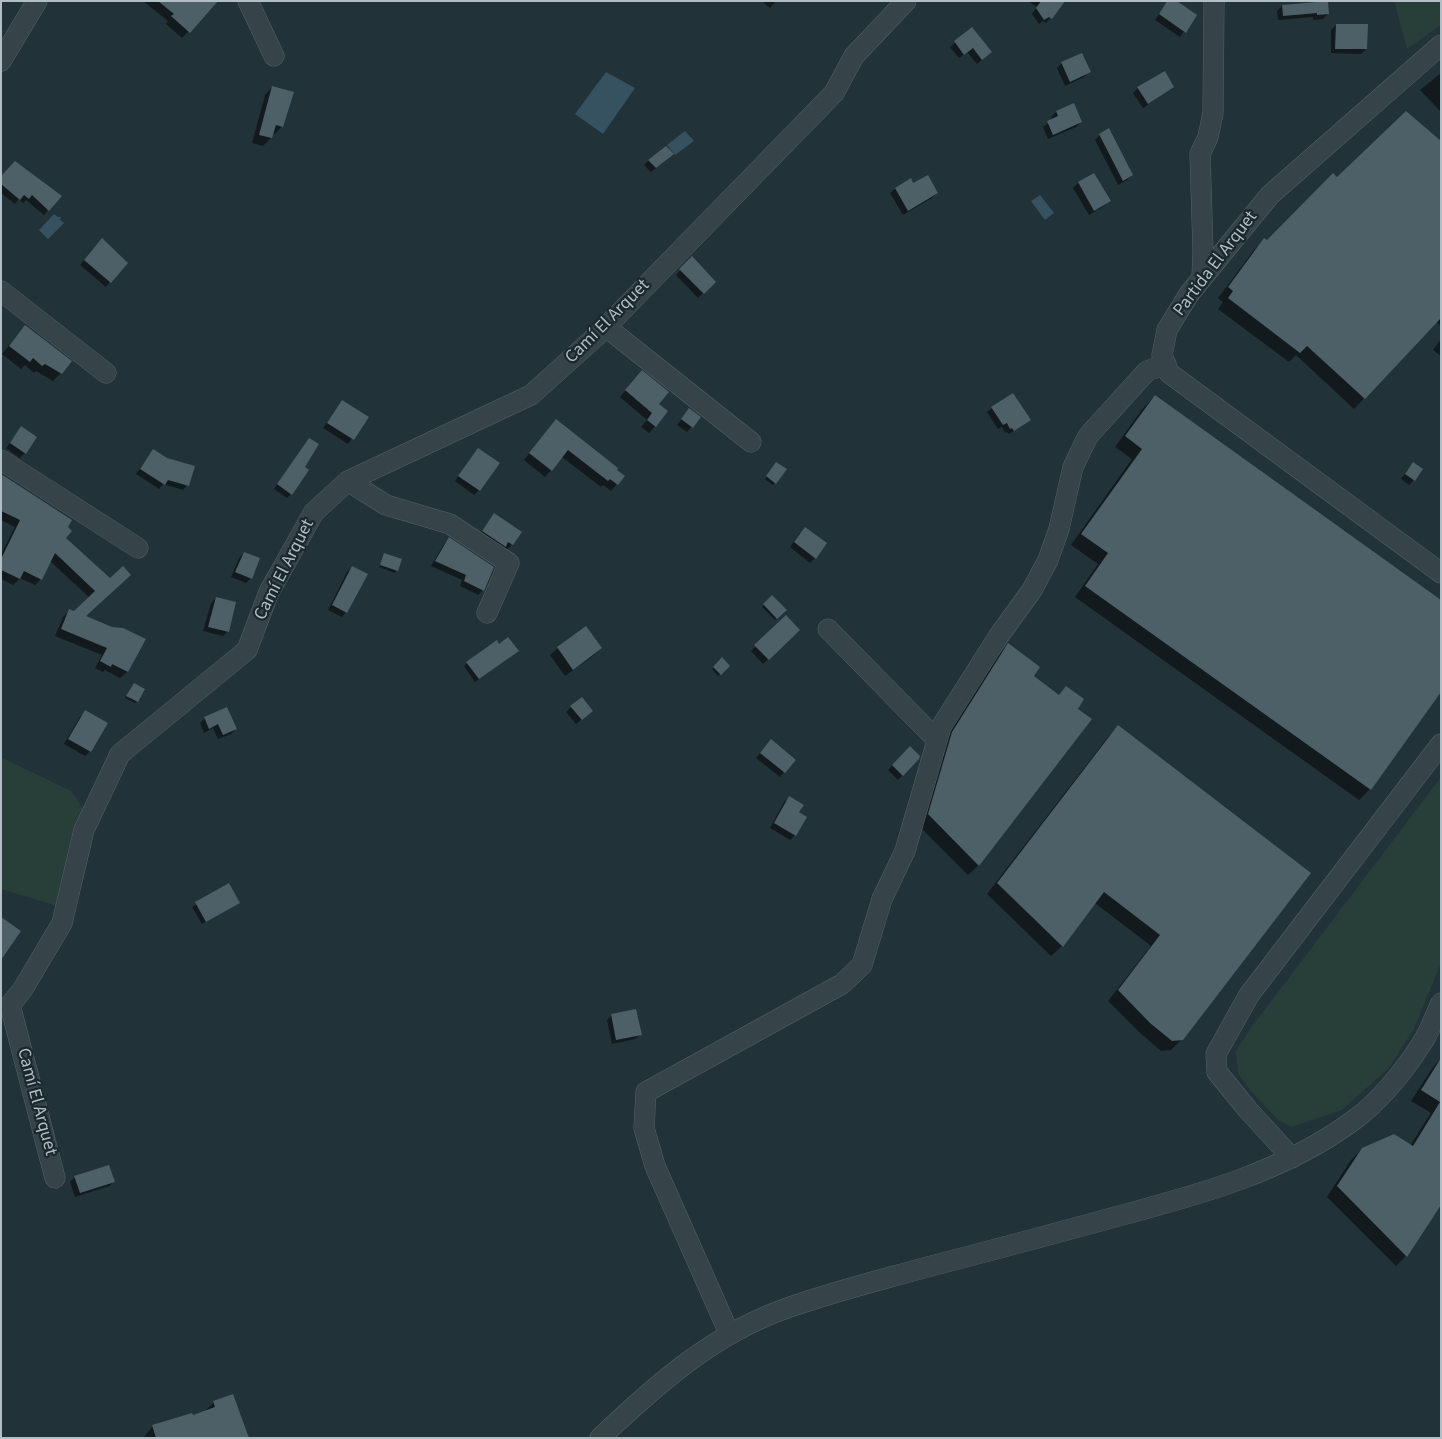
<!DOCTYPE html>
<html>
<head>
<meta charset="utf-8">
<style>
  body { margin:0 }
  #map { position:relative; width:1442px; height:1439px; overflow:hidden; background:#223239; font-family:"Source Sans 3",sans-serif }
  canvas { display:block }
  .frame { position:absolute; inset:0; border:2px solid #b1bec5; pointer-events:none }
</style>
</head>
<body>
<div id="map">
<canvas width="1442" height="1439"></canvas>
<div class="frame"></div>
</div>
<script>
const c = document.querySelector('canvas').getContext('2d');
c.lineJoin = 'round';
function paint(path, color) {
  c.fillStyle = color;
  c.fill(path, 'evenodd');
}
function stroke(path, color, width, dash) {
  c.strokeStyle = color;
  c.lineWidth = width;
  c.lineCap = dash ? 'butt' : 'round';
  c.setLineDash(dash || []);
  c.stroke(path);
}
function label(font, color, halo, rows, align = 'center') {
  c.font = font + ' "Source Sans 3",sans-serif';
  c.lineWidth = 4.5;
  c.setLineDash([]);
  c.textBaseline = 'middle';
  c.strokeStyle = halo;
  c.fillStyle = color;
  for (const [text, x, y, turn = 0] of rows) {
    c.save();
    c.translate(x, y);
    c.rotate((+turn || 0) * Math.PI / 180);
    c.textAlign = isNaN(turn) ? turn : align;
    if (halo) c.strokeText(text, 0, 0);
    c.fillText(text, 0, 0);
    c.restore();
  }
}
const green = new Path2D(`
  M1394,1h47v24l-34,24z
  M1,757l70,34 14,20 -28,95 -56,-17z
  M1441,777v186l-27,66 -25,39 -47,42 -51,17 -13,-7 -28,-30 -12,-16 -2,-23 17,-26z`);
const water = new Path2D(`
  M606,72l29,16 -32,46 -28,-20z
  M685,131l9,10 -19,14 -8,-10z
  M1040,195l14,18 -9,7 -14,-19z
  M54,214l4,3h3l-1,3 4,3 -16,16 -9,-9z`);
const shadow = new Path2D(`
  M143,1h68l3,3 -32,34 -16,-14 2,-3z
  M762,1h14l-6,7z
  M1063,1l-17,22 -3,-2 -4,3 -7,-10 5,-7 -8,-5z
  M1167,1h8l20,14 -15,22 -25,-17z
  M1282,6l46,8 -5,5 -10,1v-3l-35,3 -1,-9z
  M1336,25l30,24 -5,5 -30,-1v-23z
  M972,29l19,23 -14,12 -10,-12 -8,6 -9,-11z
  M1062,63l27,9 -5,5 -19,9 -8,-18z
  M1441,73v39l-21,-22z
  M272,87l10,39 -7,8 -3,-1 -1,5 -8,8 -11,-3 13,-48z
  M1173,87l-30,21 -10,-15 5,-5z
  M1073,104l8,18 -5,5 -28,12 -5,-12 10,-7 -2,-3 5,-5z
  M1100,135l32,40 -5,5 -9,5 -23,-45z
  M1441,143v183l-5,-4 -82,87 -58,-54 -7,7 -71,-53 5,-7 -5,-4 36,-48 11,-10 2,1 70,-63z
  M667,159l-16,13 -7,-7 5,-5z
  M10,168l38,42 -4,5 -18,-15 -3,3 -4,-4 -4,5 -14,-11v-15z
  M1094,174l15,27 -5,5 -15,9 -16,-27 5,-5z
  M913,185l24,8 -5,5 -29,17 -13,-22 5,-4z
  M97,244l13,38 -4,5 -26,-22z
  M692,258l23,24 -17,16 -22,-23z
  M25,326l36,47 -8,8 -17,-10 -2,2 -9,-8 -4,4 -19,-15z
  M1441,339v17l-8,-6z
  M635,379l22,25 -2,22 -6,7 -8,-6 6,-7 -27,-23z
  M1155,396l286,294 -71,99 -11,11 -284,-203 23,-33 -27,-19 61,-86 -17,-12 29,-40z
  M342,402l25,15 -19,27 -25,-16z
  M992,408l37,11 -20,15 -2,-2 -2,1 -3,-6 -4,2 -11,-17z
  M685,415l14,2 -12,15 -10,-7z
  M550,427l67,57 -6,7 -8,-6 -2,2 -39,-30 -17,20 -21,-17z
  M21,428l4,25 -5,5 -14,-10z
  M305,444l-2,23 -12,27 -4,4 -13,-9z
  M478,449l1,41 -5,5 -19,-14z
  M153,450l34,35 -4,5 -20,-6 -4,5 -23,-15z
  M1413,463l1,17 -5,5 -8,-6z
  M774,465l1,18 -2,2 -8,-6z
  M1,493l65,34 -2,11 46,41 -26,38 60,22 -17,33 -7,6 -15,-8 -2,2 -8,-4 7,-13 -47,-19 8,-19 6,-6 5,2 16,-15 -40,-37 -9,18 -6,6 -15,-7 -7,7 -12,-6v-25l14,-27 -14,-7z
  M494,514l27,18 -14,18 -3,-3 -4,4 -22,-15z
  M800,533l15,25 -5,5 -20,-16z
  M449,539l34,51 -5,5 -18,-9 2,-6 -31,-14 13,-22z
  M244,553l7,25 -5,5 -15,-6 8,-19z
  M385,555l16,5 -6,13 -16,-6z
  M352,567l-6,45 -4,5 -14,-7 19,-38z
  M772,597l13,13 -10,10 -13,-13z
  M216,598l12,33 -5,5 -20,-5 8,-28z
  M786,617l13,13 -36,34 -12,-13z
  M1008,645l24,31 44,33 -97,156 -11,10 -50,-50 24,-81 56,-89z
  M499,646l19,5 -43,31 -11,-16 3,-3z
  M558,648h43l-8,8 -28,20 -15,-21z
  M722,659l7,7 -11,10 -6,-7z
  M134,684l3,17 -2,2 -10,-5z
  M571,707l15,9 -10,8 -10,-12z
  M85,712l5,39 -5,5 -21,-12 16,-27z
  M205,718l31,11 -5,5 -13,5 -5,-11 -9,5 -4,-10z
  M1118,727l64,312 -11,11 -10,1 -21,-18 -32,-32 43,-55 -56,-43 -33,43 -11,10 -64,-62 121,-157z
  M766,746l18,26 -4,5 -24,-19z
  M910,747l8,12 -20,21 -10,-10z
  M789,797l8,15 -2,23 -5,5 -20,-12 14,-26z
  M229,885l10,18 -37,21 -10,-17z
  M612,1015l28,20 -5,4 -23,5 -5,-24z
  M1441,1059v144l-35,53 -10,10 -69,-69 24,-37 11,-11 48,-3 21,-33 -20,-12 22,-34z
  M75,1177l39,5 -5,4 -34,11 -5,-15z
  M214,1402l34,36h-105l10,-12 51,-14z`);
const building = new Path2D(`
  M158,1h60l-28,32 -19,-17 3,-2z
  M1041,1h24l-13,18 -3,-2 -5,3 -8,-12z
  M1167,1h10l20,14 -11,18 -27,-19z
  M1328,1l1,13 -12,1v-2l-34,3 -1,-11z
  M1336,24h32l-1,25h-32z
  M972,27l20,25 -10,8 -9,-12 -9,7 -10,-14z
  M1082,53l9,19 -21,10 -9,-20z
  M1165,71l9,16 -26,17 -11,-17z
  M272,86l22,6 -11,35 -7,-2 -4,13 -13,-3z
  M1074,103l8,19 -29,13 -6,-14 11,-5 -2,-5z
  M1406,111l35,30v177l-76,81 -58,-53 -7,7 -72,-55 5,-7 -5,-4 36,-49 3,2 66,-67 4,4z
  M1109,128l24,47 -10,6 -24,-47z
  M666,146l8,8 -18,14 -8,-8z
  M15,161l47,35 -13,15 -17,-16 -3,4 -5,-4 -4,5 -19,-16v-8z
  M1094,173l17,28 -17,10 -16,-29z
  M928,175l10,18 -30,18 -13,-23 16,-10 2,5z
  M102,238l26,25 -17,20 -27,-23z
  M692,256l24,26 -12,12 -25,-25z
  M25,325l47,36 -10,13 -17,-10 -3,2 -9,-8 -3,4 -21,-16z
  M642,370l27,22 -10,12 9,7 -12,16 -9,-7 5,-7 -27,-23z
  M1013,393l18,27 -17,11 -2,-3 -2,1 -3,-6 -4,2 -12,-18z
  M1155,395l286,205v92l-70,98 -286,-204 23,-33 -27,-19 61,-85 -17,-13z
  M342,400l27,17 -15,23 -27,-17z
  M689,408l12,9 -8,11 -12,-9z
  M556,419l62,49 -1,2 8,6 -7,9 -8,-6 -2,2 -40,-31 -16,21 -23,-18z
  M21,426l16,11 -11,17 -16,-11z
  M309,438l10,6 -14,23 4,3 -17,25 -15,-11z
  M478,448l22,15 -20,28 -22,-15z
  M153,449l14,9 28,8 -6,20 -21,-6 -3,5 -25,-16z
  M776,462l11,7 -11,15 -10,-8z
  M1413,462l10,7 -8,12 -10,-7z
  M1,474l71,46 -4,7 4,4 -6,7 44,40 13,-12 8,9 -45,41 26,11 11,1 23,11 -18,33 -16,-8 -1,3 -11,-6 7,-13 -46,-19 8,-20 5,2 21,-20 -40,-38 -13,27 -18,-9 -4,8 -19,-9v-11l19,-39 -19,-9z
  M494,513l28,19 -9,13 -5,-3 -2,5 -24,-16z
  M805,527l22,16 -11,16 -22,-17z
  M449,537l45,30 -10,24 -20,-10 2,-6 -31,-14z
  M244,552l16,6 -8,21 -17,-7z
  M384,553l18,6 -4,12 -18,-6z
  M352,566l16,8 -21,39 -15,-8z
  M772,595l15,15 -10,9 -14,-15z
  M216,597l20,5 -7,30 -21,-5z
  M786,615l14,15 -31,30 -15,-15z
  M586,626l16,22 -29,22 -16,-23z
  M508,637l11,14 -40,28 -13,-17 31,-22 2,4z
  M1008,643l32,24 -6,9 25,19 7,-9 18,13 -6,10 14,10 -113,147 -51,-52 24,-82z
  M722,657l8,9 -9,9 -8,-8z
  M134,683l11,6 -7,13 -12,-6z
  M582,697l11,14 -11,9 -12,-14z
  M227,707l10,22 -14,6 -5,-11 -9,5 -5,-12z
  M85,710l23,13 -17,29 -23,-13z
  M1118,725l193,148 -128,167 -11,1 -22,-18 -32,-33 42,-55 -56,-43 -41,55 -66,-64z
  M771,739l25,21 -11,13 -25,-20z
  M910,746l10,10 -1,3 -16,17 -11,-11z
  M789,796l15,9 -5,7 8,5 -11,19 -22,-13z
  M229,883l11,20 -34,19 -11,-20z
  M1,917l20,14 -20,29z
  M636,1009l6,26 -26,5 -5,-26z
  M1441,1058v147l-34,52 -70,-71 25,-38 32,-14 19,12 27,-44 -19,-12z
  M109,1165l6,17 -35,11 -6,-17z
  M233,1394l16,44h-93l-4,-13 40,-12 1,2 22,-8 -2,-6z`);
const minor = new Path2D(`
  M248,1l26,55
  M1441,45l-171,150 -81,99 -22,36 -5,25 7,18 272,200
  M1,61l36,-60
  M1202,278l1,-27 -3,-97 8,-17 5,-24 1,-112
  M1,291l105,82
  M606,327l145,115
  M1,460l137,88
  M348,481l38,24 64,19 59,39 -22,50
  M828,629l109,111
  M1292,1158l-44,-48 -31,-38 -1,-18 33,-59 192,-251
  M55,1178l-45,-173 13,-16 39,-66 22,-93 36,-76 127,-104 22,-58 45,-80 34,-31 183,-86 71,-64 232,-238 20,-37 52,-55
  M729,1333l-74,-167 -11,-38 2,-36 196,-108 20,-19 20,-66 23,-48 36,-124 57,-90 34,-47 16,-30 11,-31 14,-62 15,-31 59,-65 19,-7
  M600,1438c54,-51 108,-100 179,-127 46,-17 94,-29 141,-42 65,-17 130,-34 195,-52 83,-22 169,-45 239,-97 26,-19 51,-50 68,-77 8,-12 13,-27 19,-40`);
const streetNames = [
  ["Partida El Arquet",1216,264,-53],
  ["Camí El Arquet",608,322,-45],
  ["Camí El Arquet",285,570,-63],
  ["Camí El Arquet",36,1102,75]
];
paint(green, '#273e39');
paint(water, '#365260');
paint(shadow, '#0007');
paint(building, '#4d5f67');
stroke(minor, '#546167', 21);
stroke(minor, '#364349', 20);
label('18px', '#b1bec5', '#1b282e', streetNames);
</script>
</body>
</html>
